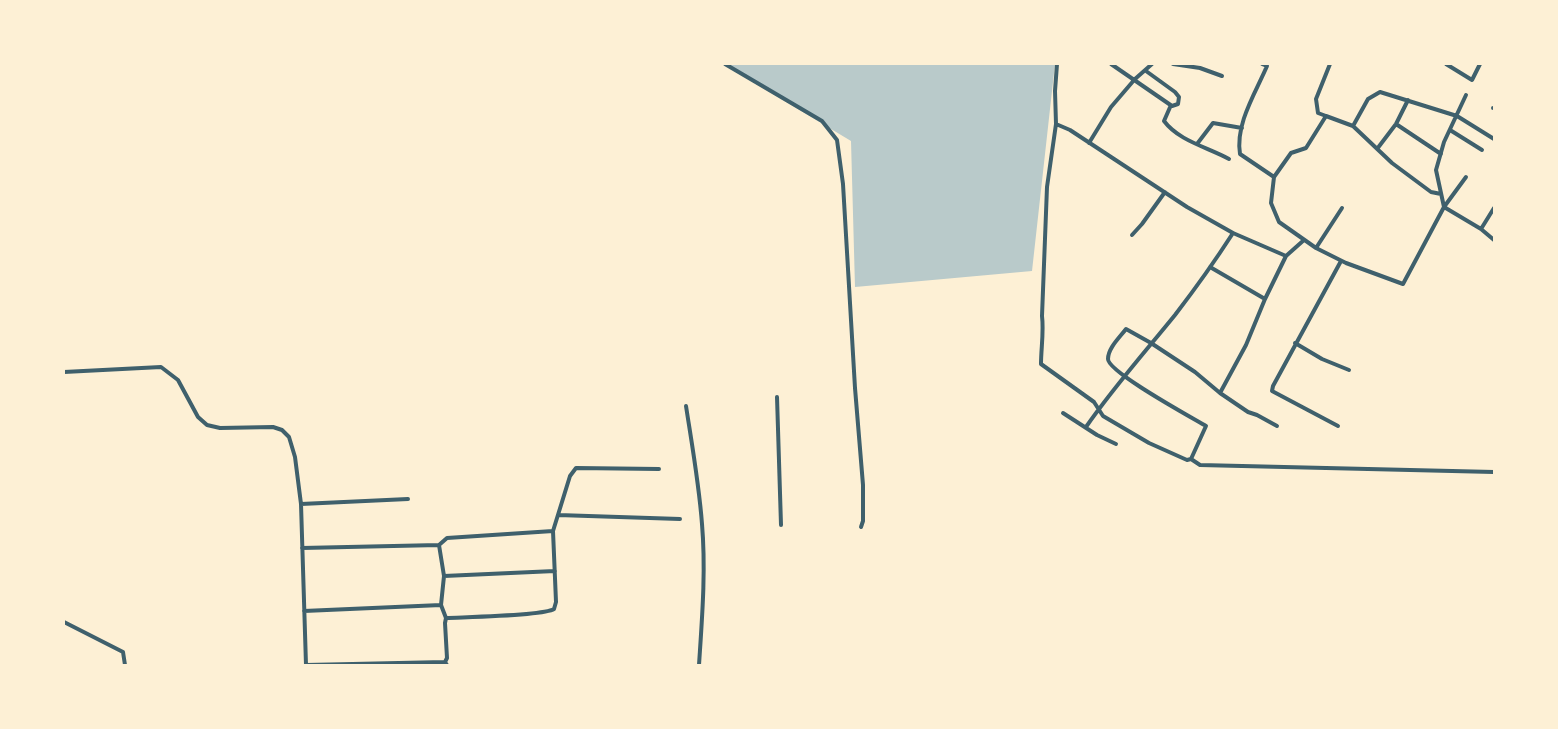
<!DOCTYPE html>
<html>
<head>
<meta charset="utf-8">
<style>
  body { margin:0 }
  #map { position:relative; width:1558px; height:729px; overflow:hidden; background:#fdf0d5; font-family:Inter,sans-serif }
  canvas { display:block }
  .frame { position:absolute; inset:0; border:65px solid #fdf0d5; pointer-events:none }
</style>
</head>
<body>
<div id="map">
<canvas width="1558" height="729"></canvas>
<div class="frame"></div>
</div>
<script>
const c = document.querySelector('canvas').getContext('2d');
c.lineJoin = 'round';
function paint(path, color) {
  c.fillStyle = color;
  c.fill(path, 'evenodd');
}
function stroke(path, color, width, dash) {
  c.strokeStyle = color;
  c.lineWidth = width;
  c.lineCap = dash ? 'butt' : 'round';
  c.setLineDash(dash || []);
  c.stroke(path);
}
const green = new Path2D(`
  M723,64h332l-23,207 -177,16 -4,-146z`);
const minor = new Path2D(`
  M725,64l97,57 15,19 6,44 12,204 8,97v36l-2,6
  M1057,64l-2,27 1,33 -9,63 -5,129c2,15 -1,33 -1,48l53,38 9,14 46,27 38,17 4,-1 9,6 294,7
  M1111,64l61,42 6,-2 1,-7 -4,-5 -29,-21
  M1173,64l27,4 22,8
  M1262,64l5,2c-11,26 -32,58 -27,88l34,23
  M1330,64l-14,35 2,14 8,3 -20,32 -15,5 -17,24 -3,26 8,19 37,26 30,15 57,21 41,-77 -8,-37 8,-28 22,-47
  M1446,64l26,16 8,-16
  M1171,105l-7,16c15,20 43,26 65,38
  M1493,108h1
  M1326,116l27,10 39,37 39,29 10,2
  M1056,124l14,6 117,77 46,26 53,23
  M1396,124l45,30
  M1353,126l15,-27 12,-7 77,24 37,23
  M1450,130l32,20
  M1089,143l22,-36 24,-28 17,-15
  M1197,144l16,-21 29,5
  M1377,149l19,-25 12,-24
  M1466,177l-22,30 37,22 13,11
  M1481,229l13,-21
  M1132,235l10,-11 23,-32
  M1316,248l26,-40
  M1210,267l55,32
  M1295,343l27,16 27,11
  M64,372l97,-5 17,13 20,37 9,8 13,3 53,-1 9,3 7,7 6,20 6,47 5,161
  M1220,393l26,-48 19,-46 21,-43 18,-16
  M777,397l4,128
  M686,406c6,39 13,78 16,118 4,47 0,95 -3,141
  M1063,413l34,22 19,9
  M1338,426l-66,-35 1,-5 68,-125
  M1086,427c27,-39 59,-75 89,-112 20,-26 40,-54 58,-82
  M1191,459l15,-33c-15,-9 -98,-54 -98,-67 0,-11 12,-22 18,-30l25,14 44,29 25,21 28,19 9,3 20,11
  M301,504l107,-5
  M558,515l122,4
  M439,545l5,31 -3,29 5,13 -1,5 2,35 -2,4 2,3
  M302,548l137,-3 8,-7 106,-7
  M444,576l111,-5
  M304,611l137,-6
  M446,618c19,-1 97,-2 108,-9l2,-7 -3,-71 17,-55 6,-8 83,1
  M64,622l59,30 2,13
  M306,665l139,-3`);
paint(green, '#b9caca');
stroke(minor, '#3f606c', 4);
</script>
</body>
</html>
